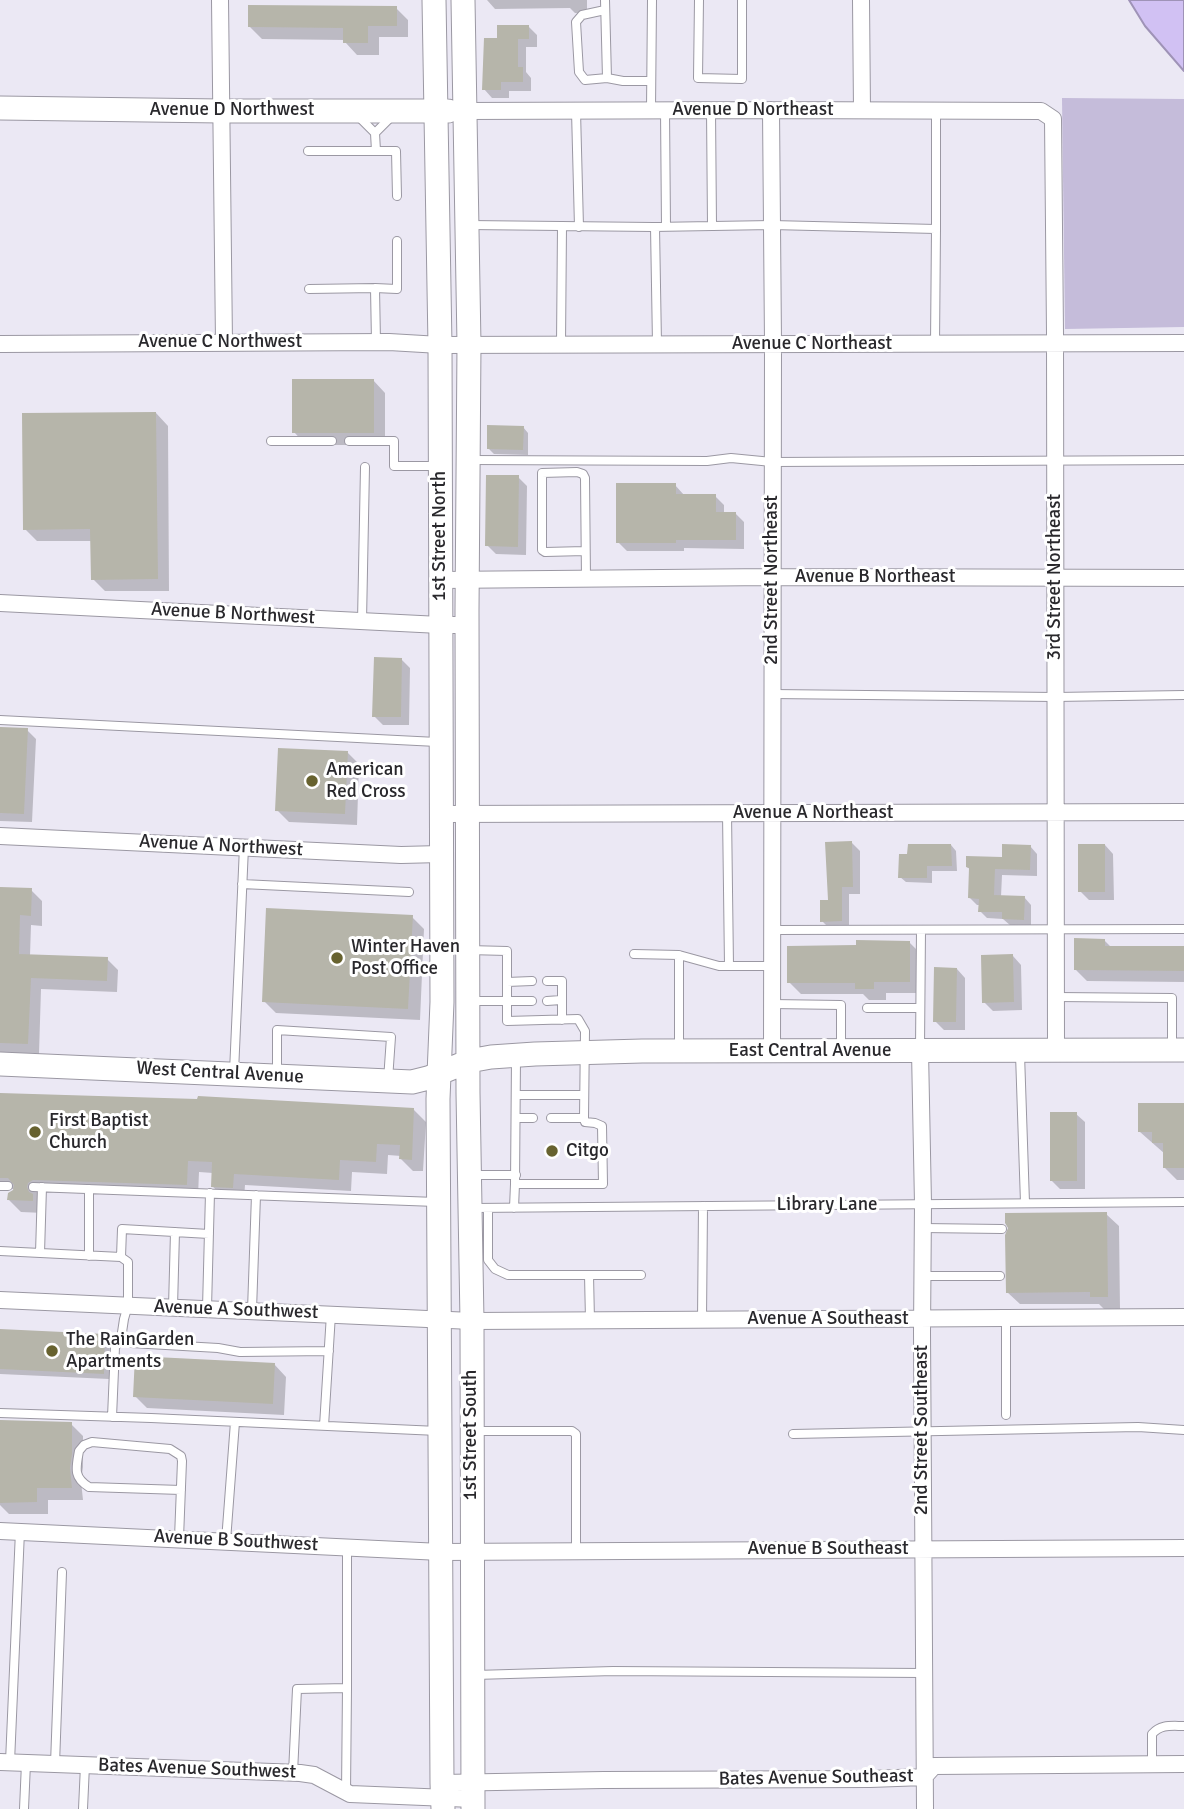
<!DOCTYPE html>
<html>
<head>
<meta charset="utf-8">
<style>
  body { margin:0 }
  canvas { display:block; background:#ebe8f4 }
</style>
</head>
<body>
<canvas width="1184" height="1809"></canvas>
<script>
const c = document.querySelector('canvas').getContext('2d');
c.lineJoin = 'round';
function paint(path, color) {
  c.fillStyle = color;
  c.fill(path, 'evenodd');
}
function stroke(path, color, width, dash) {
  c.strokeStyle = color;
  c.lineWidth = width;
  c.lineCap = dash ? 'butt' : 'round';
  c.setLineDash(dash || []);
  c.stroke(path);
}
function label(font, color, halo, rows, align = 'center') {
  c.font = font + ' Signika,sans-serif';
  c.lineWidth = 6;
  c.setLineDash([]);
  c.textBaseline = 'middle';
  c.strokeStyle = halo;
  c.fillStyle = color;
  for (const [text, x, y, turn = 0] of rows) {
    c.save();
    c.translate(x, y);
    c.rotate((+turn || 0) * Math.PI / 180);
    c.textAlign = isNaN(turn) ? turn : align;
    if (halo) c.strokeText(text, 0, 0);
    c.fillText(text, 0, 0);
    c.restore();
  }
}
const green = new Path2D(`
  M1062,98l122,1v228l-119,2z`);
const water = new Path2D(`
  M1129,0h55v71l-39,-45z`);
const shadow = new Path2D(`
  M487,0h100v13h-12l-5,-5 -75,1z
  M396,8l12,12v17h-29v18h-22l-12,-13v-2l-83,-1 -12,-12z
  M528,26l9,9v12h-11v25l5,6v13h-22v7h-17l-8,-9 14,-49z
  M373,380l12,13v52h-79l-12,-13z
  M156,413l12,13 1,165h-64l-12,-12 -1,-38h-55l-12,-12z
  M523,427l5,6v22l-34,-1 -5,-5z
  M518,477l9,9 -1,69 -30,-1 -9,-9z
  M675,485l9,10 31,1 9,9v8h11l9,9v27l-60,-1v3h-57l-9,-9z
  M401,659l9,9 -1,57h-26l-9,-9z
  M0,728l27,2 9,9 -4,83 -32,-1z
  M347,752l12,12 -2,61 -68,-3 -12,-12z
  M852,843l8,8v43h-11v35h-19l-8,-8z
  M951,845l5,6 1,20h-25v12l-26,-1 -6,-5z
  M1105,845l8,9 1,46h-25l-9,-9z
  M1030,846l7,8v22l-35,-1 -1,22h23l7,8v21h-20l-8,-7 -16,-1 -7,-7v-6h-3l-7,-7 1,-28 -4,-3 36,-8z
  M0,889l31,1 11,11v25l-11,-1 -1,31 77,3 11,11 -1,22 -76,-3 -2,65 -39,-1z
  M412,917l12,12 -4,91 -144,-7 -12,-12z
  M1104,940l7,7 73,1v34l-97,-1 -11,-11z
  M909,942l12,12v39h-35v7h-17l-6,-6h-62l-12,-12 69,-35z
  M1013,956l8,9 1,45 -29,1 -9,-9z
  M957,969l8,9v52h-21l-9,-9z
  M0,1095l414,15 12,12 -3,49h-10l-12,-12v-3l-13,-1 -1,19 -35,-2 -1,19 -106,-6 -1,14 -19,-1 -13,-12 1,-13 -14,-1 -1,25 -153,-5 -1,21 -23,-1 -12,-12 7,-11h-16z
  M1184,1104v76h-7l-12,-12v-14l-25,-22z
  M1076,1114l9,8v67h-25l-9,-9z
  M1106,1214l13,12 1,83h-16l-5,-5h-79l-13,-12z
  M0,1331l105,4 5,6 -1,38 -109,-5z
  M274,1364l12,13 -2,38 -137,-7 -12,-12z
  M0,1422l71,2 12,12v31l-2,14 2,19h-35v14h-39l-9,-9z`);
const building = new Path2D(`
  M248,5l149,1v20h-29v17h-25v-15l-95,-1z
  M497,25h32v14h-11v28h5v15h-22v8h-19l2,-52h13z
  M292,379h82v54h-82z
  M156,412l2,167 -67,1 -1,-51 -67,1 -1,-117z
  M487,425l37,1 -1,24 -36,-1z
  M486,475h33l-1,72 -33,-1z
  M616,483h60v11h40v18h20v28h-60v3h-60z
  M374,657l28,1 -1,59h-29z
  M0,727l28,1 -4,86 -24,-1z
  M278,748l70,3 -3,63 -70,-3z
  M852,841l1,46h-11v34l-22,1v-22h8l-3,-58z
  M908,844h43l1,22h-25v12h-29l1,-24h8z
  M1002,844l29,1 -1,25 -35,-1 -1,26 31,1 -1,24 -22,-1v-7h-24l1,-13 -11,-1 1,-30 -3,-1v-11l36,1z
  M1078,844h27v48h-27z
  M0,887l32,1 -1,28 -11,-1 -1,39 89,3 -1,24 -76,-3 -3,66 -28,-1z
  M266,908l147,7 -5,94 -146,-7z
  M1074,938l31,1v7h79v25l-110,-1z
  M856,940l54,1v41h-36v7h-19v-6h-68v-37l69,-1z
  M1013,954l1,48 -32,1 -1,-48z
  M934,967l23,1 -1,54h-23z
  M0,1093l197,6 1,-3 216,12 -2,52 -13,-1 1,-14 -23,-1 -1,18 -36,-2 -1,20 -105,-6 -1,14 -22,-1 1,-25 -24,-1 -1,24 -154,-5 -5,3 -1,4 2,5 4,2v7l-26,-1 1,-7 5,-3 1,-5 -6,-7h-8z
  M1138,1103h46v65h-21v-25h-11v-11h-14z
  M1050,1112h27v69h-27z
  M1107,1212l1,85h-18v-5l-84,1 -1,-58 3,-7 -3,-5v-10z
  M0,1329l105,5 -1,40 -104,-5z
  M135,1356l140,7 -2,41 -140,-7z
  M0,1420l72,2v32l-2,14 2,20h-35v14l-37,1z`);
const lane = new Path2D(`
  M605,0l2,78 16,3h28
  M699,0l-1,78 44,1v-79
  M605,10l-23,5 -6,7 3,50 6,8 22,-2
  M651,110l1,-110
  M665,110l1,117
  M711,110l1,116
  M936,110v119
  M576,111l3,116
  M357,115l18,18
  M308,151h88l1,45
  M376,151l-1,-18 18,-18
  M469,225l184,2 119,-2 164,4 -1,115
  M655,227l2,117
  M375,288l22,1v-48
  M309,289l66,-1 1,54
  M561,344l1,-118
  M271,441h61
  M349,441h45v25h43
  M471,460l236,1 24,-3 41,4 412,-2
  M585,551l-40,1 -3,-2v-77l35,-1 6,2 2,4 1,101
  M362,621l3,-154
  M772,694l283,3 129,-2
  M0,720l437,22
  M727,813l2,153
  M242,884l167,8
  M772,930l412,-1
  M468,950l39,1v70l71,-2 7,12 -1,87 1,4 10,1 7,3 1,58h-88l1,-126
  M634,954l45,1
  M547,981h15v39
  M507,982l25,-1
  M1056,997l116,1v49
  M472,1001h60
  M547,1001l14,-1
  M772,1004l69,1v43
  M867,1008h53
  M679,1048v-93l40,11h53
  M920,1048l1,-118
  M1020,1054l5,149
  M234,1072l10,-225
  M277,1073v-43l114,7 -3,43
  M516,1095h67
  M516,1118h17
  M551,1118h33
  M473,1175h43
  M0,1186h8
  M33,1187l403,15
  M473,1208l711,-6
  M488,1208v52l7,9 13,6h81
  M514,1208l1,-24
  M923,1228l79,1
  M0,1251l121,6 7,5v43l-4,14 -3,20 -6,8 -3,70
  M40,1253l2,-66
  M89,1256v-67
  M121,1257l1,-28 87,5
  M922,1276h78
  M173,1307l2,-75
  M207,1308l3,-115
  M252,1310l4,-115
  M1006,1318v97
  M590,1320l-1,-45h52
  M702,1320l1,-114
  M121,1339l10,4 87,5 22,4 89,-1
  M0,1413l151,5 287,13
  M324,1426l7,-112
  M474,1431h98l4,3v117
  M793,1434l345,-7 46,3
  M179,1538l3,-77 -1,-5 -11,-7 -78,-7 -8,3 -5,6c-3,17 -6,26 10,36l92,3
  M226,1541l9,-119
  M475,1675l138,-4 311,2
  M10,1762l10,-231
  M55,1764l7,-192
  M1152,1764v-30c9,-10 19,-8 32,-8
  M293,1773l4,-84 50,-1v-141
  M346,1793l1,-105
  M24,1809l2,-46
  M83,1809l2,-44`);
const street = new Path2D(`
  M220,0l4,342
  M861,0l1,110
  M771,110l2,233 -1,708
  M464,111l307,-1 270,1 12,8 2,215 1,716
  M0,344l389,-2 51,3 744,-2
  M440,580l332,-3 412,1
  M0,603l440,22h27
  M441,814l743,-2
  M0,836l401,19 40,-1
  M920,1051l3,153 -1,128 3,477
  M0,1300l472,21 712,-4
  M0,1531l441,21 743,-4
  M0,1762l300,11 14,2 36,19 123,5
  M442,1783l162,-3 266,-1 54,-2 10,-11 250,-2`);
const secondary = new Path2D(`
  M434,0l6,345 2,657 -4,97 4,684 1,26
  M463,0l6,344 -2,266 1,483 4,228 1,488
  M0,108l221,3h227
  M0,1064l412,18 16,-4 41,-17 22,-4 44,-3 107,-3 542,-1`);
const markers = [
  [312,781,7,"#67622f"],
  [337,958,7,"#67622f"],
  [35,1132,7,"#67622f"],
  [552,1151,7,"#67622f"],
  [52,1351,7,"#67622f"]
];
const streetNames = [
  ["Avenue D Northwest",232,110],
  ["Avenue D Northeast",753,110],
  ["Avenue C Northwest",220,342],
  ["Avenue C Northeast",812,344],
  ["1st Street North",440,536,-90],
  ["Avenue B Northeast",875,577],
  ["3rd Street Northeast",1055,577,-90],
  ["2nd Street Northeast",772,580,-90],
  ["Avenue B Northwest",233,614,3],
  ["Avenue A Northeast",813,813],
  ["Avenue A Northwest",221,846,3],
  ["East Central Avenue",810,1051],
  ["West Central Avenue",220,1073,3],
  ["Library Lane",827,1205],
  ["Avenue A Southwest",236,1310,2],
  ["Avenue A Southeast",828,1319],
  ["2nd Street Southeast",922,1430,-90],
  ["1st Street South",471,1435,-90],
  ["Avenue B Southwest",236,1541,3],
  ["Avenue B Southeast",828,1549],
  ["Bates Avenue Southwest",197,1769,2],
  ["Bates Avenue Southeast",816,1778,-1]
];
const poiNames = [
  ["American",326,770],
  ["Red Cross",326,792],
  ["Winter Haven",351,947],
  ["Post Office",351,969],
  ["First Baptist",49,1121],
  ["Church",49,1143],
  ["Citgo",566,1151],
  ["The RainGarden",66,1340],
  ["Apartments",66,1362]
];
paint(green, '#c5bcda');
paint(water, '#d1c1f3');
stroke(water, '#9f93b7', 2);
paint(shadow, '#0003');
paint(building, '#b6b5aa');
stroke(lane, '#9b98a3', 10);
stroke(street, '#9b98a3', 18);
stroke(secondary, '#9b98a3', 25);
stroke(lane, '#fff', 8);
stroke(street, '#fff', 16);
stroke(secondary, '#fff', 23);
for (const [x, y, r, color] of markers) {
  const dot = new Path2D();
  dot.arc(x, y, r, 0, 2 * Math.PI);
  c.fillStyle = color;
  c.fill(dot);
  stroke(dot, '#fff', 2.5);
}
label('19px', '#29282c', '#fff', streetNames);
label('19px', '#29282c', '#fff', poiNames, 'left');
</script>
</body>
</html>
